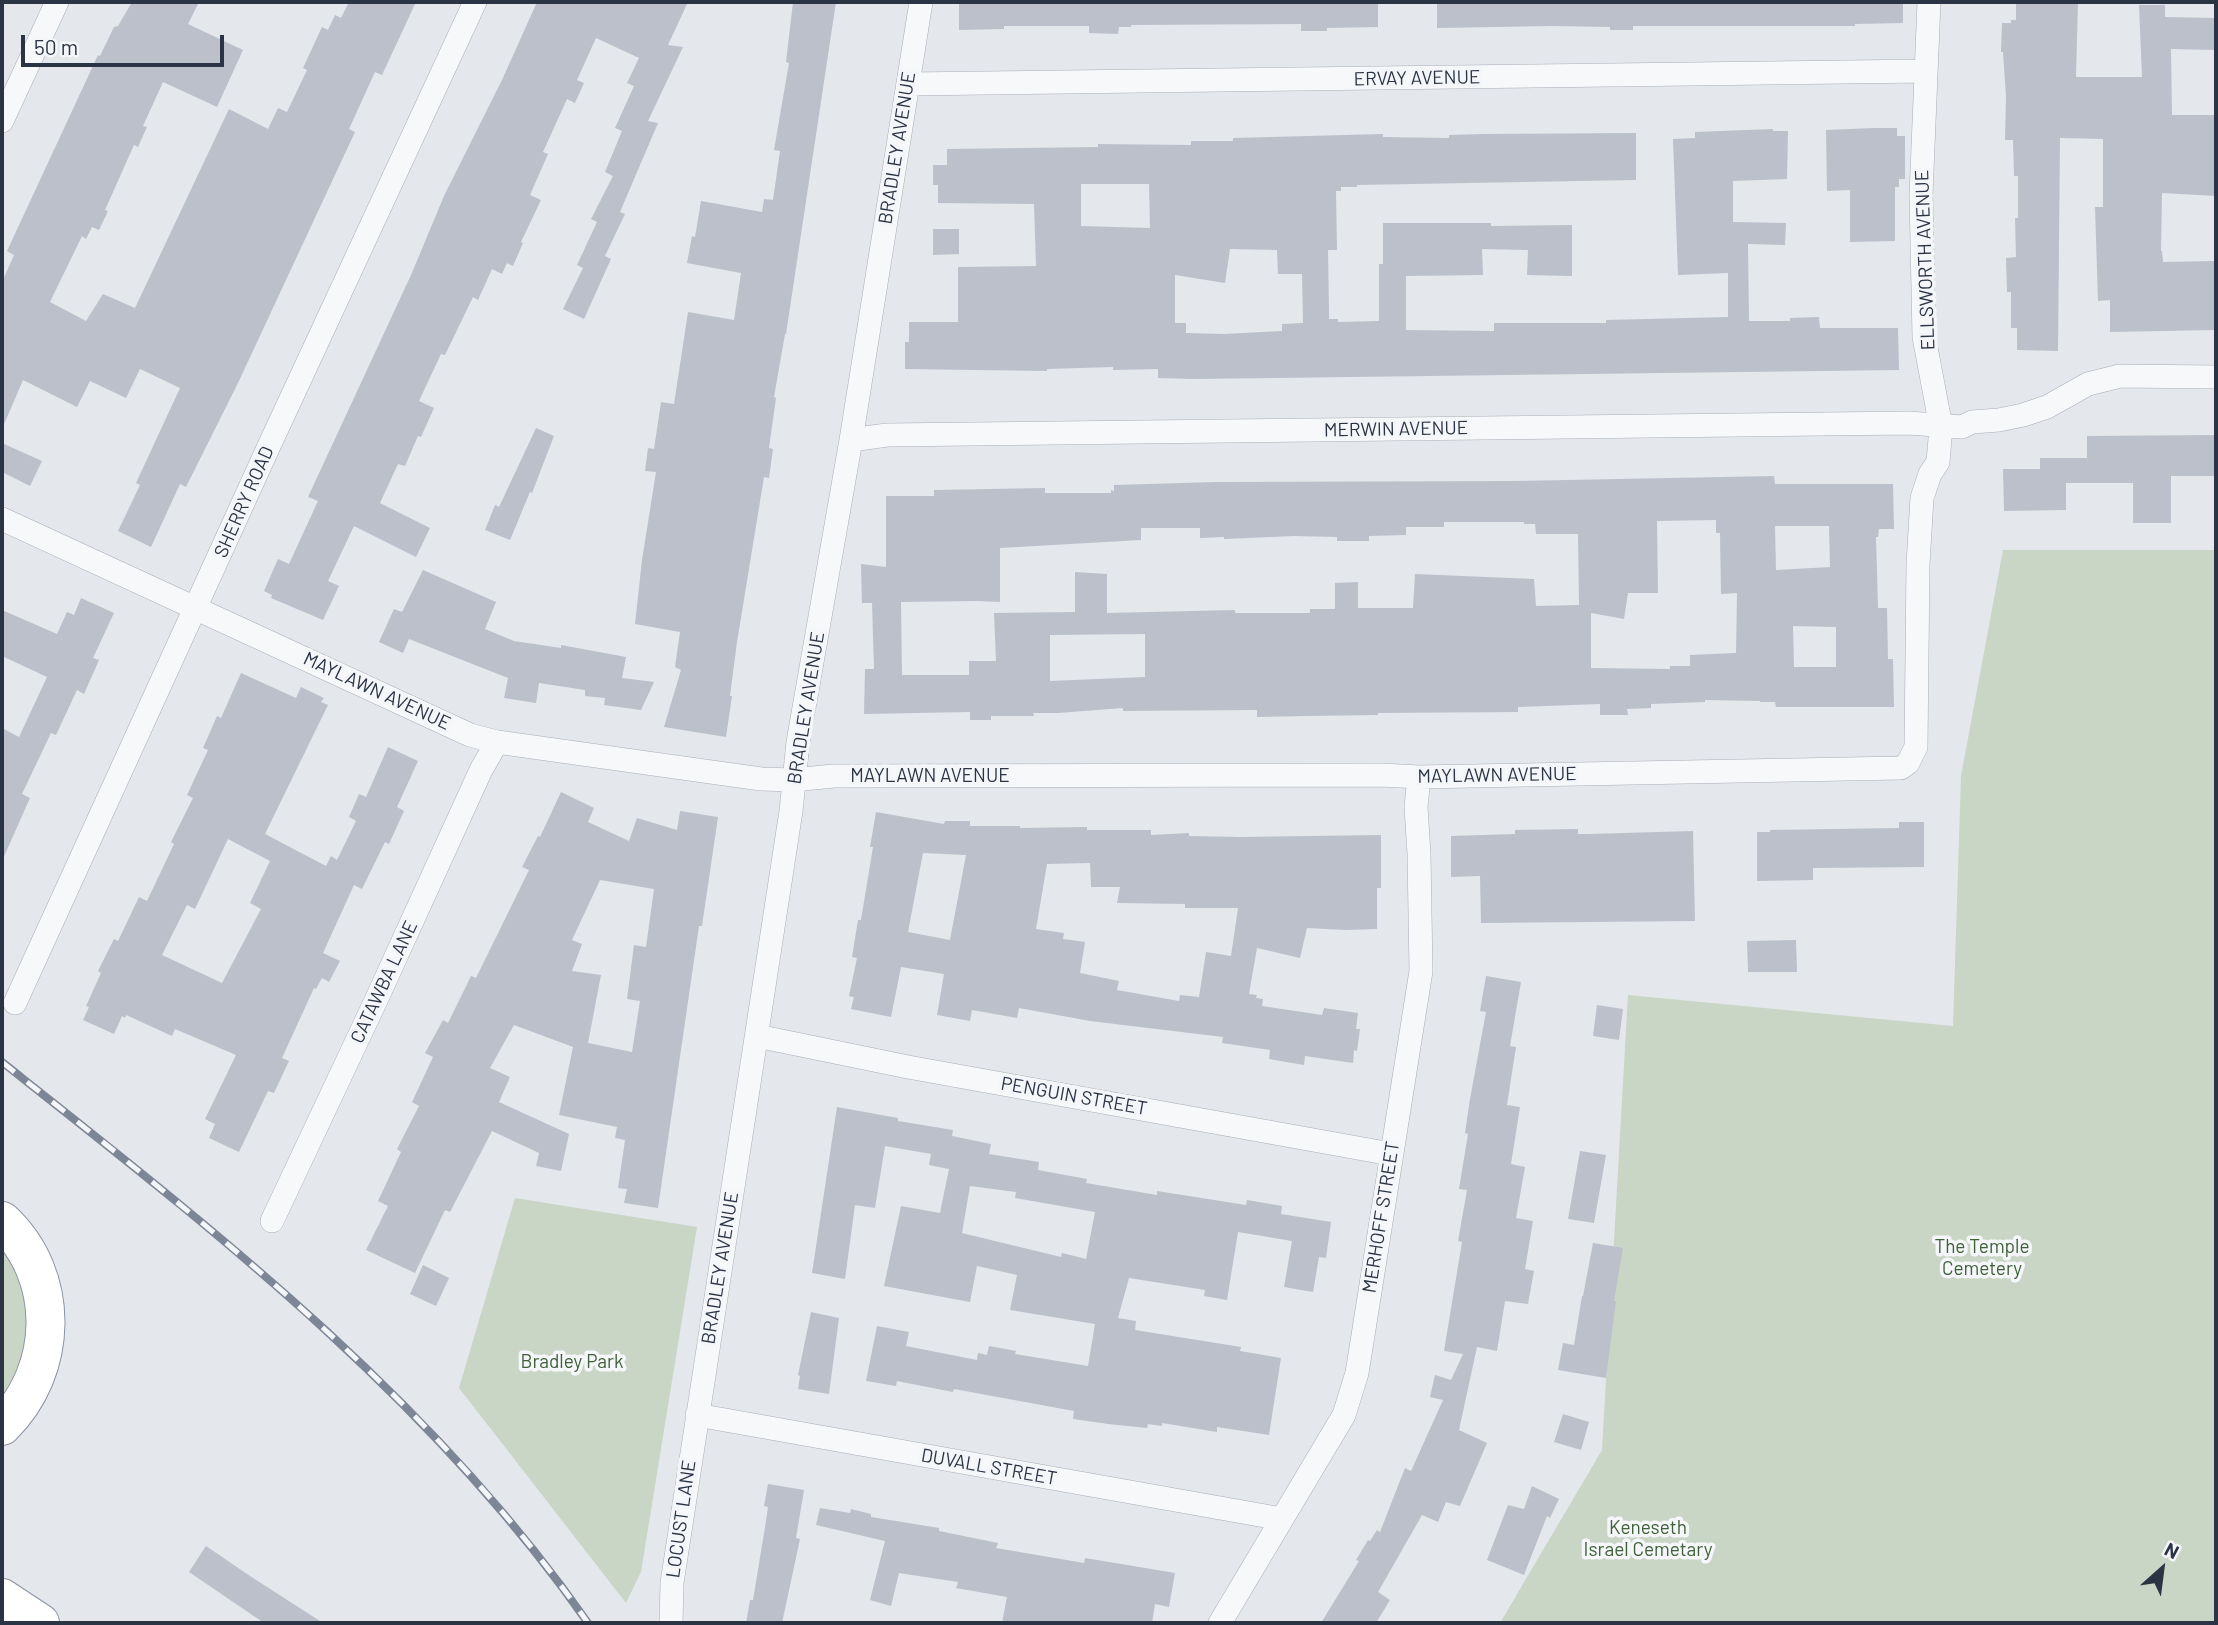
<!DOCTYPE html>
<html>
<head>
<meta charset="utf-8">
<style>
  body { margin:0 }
  #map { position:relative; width:2218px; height:1625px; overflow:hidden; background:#e4e7ec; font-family:Barlow,sans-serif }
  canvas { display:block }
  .frame { position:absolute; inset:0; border:4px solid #2b3445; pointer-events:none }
  .north { position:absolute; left:2127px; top:1534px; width:70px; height:70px; -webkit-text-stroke:5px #f4f6f9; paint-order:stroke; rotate:28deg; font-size:19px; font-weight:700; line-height:28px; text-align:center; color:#2b3445 }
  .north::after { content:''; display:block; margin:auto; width:24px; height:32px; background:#2b3445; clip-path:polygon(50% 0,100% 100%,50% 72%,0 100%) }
  .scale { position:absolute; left:21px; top:35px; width:203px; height:32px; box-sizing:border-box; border:4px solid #2b3445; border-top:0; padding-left:9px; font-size:21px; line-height:24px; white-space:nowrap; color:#2b3445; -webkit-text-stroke:5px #f4f6f9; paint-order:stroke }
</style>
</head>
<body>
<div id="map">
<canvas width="2218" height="1625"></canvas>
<div class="frame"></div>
<div class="north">N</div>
<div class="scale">50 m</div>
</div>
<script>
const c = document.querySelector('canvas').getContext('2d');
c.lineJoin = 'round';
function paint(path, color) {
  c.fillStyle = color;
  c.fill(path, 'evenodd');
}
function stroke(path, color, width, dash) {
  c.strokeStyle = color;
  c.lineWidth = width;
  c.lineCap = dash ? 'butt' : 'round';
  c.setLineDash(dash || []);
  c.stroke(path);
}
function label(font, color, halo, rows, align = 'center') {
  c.font = font + ' Barlow,sans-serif';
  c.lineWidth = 7;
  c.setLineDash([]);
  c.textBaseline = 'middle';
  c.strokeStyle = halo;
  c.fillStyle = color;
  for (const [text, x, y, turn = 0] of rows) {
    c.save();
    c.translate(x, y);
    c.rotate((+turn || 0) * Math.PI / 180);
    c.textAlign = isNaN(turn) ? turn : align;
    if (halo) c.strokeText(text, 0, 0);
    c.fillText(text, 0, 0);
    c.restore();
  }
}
const green = new Path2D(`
  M2003,550h213v1073h-716l102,-173 26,-455 325,31 8,-250z
  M515,1198l182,29 -56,345 -15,31 -167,-215z
  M2,1241l24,42 4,60 -28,62z`);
const building = new Path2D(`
  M132,2h67l-11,22 55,26 -26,57 -54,-25 -20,44 4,1 -9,20 -4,-2 -29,65 3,1 -9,19 -7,-3 -6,12 -4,-3 -32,66 36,19 17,-27 32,14 94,-199 39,20 10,-21 9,4 20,-42 -4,-2 19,-41 6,3 7,-15 6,3 8,-16h67l-34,73 -7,-3 -26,57 6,3 -117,251 -52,104 -6,-3 -29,63 -33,-16 22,-46 -4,-2 44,-95 -40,-19 -14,29 -36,-17 -13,26 -54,-27 -21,49v-147l12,-27 -7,-4 91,-196 2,1 14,-29 4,-1z
  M537,2h151l-20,43 15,2 -35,74 10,2 -38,89 5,2 -20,42 6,3 -27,60 -21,-10 20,-41 -6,-3 20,-43 -6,-3 22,-43 -8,-4 17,-41 -7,-3 19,-42 -7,-3 12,-25 -43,-20 -19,42 7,3 -9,20 -8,-4 -24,53 5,2 -18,41 11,5 -20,42 2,1 -10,23 -6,-3 -5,11 -10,-5 -14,31 -5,-3 -28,58 -4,-1 -22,47 15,7 -13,29 -3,-1 -13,30 -7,-2 -18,39 50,25 -14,29 -62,-31 -26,55 11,5 -16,34 -52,-22 1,-3 -8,-4 14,-32 11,5 29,-63 -10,-4 103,-222 33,-79 58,-116z
  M793,2h43l-50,332h-1l-11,63 2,1 -7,50 4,1 -4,29 -5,-1 -27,165 -7,54h2l-6,41 -62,-10 17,-57 -6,-3 5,-35 -45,-8 7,-64 14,-88 -11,-1 3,-23 6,1 7,-47 13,2 14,-92 46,8 7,-47 -54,-10 5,-27 3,1 6,-36 61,11 2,-13 9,1 7,-49 -6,-1 15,-87 -3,-1z
  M959,2h419v25l-51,1v3h-26v-7l-170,1v2h-12l-1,7 -29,-1v-7h-85v3l-45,1z
  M1437,2h466v21l-48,1v2h-222v4h-23v-3l-58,-1 -115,2z
  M2016,2h62l-2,75h66l-3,-72h26v12l51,1v32l-45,-1 1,66h44v81l-54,-3 -1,58h1l1,11 53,-1v69l-106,2v-32l-12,1 -3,-94h8v-68l-43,-1 -2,213 -41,-1v-22h-6v-36h-4l-1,-34 10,-1 -1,-39h3v-42h-4l-1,-36h-8l1,-44 -3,-44h-2l1,-29h9v-3h5z
  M1873,128h24v8h8v43h-6v8h-4v54l-45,1v-52l-23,1 -1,-61z
  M1773,129v2h15l-1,48 -54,2v41l53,1 -1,22 -37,-1 1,77h41v-3l29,-1 1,11h78l1,42 -704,9 -37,-1v-9l-45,1v-3l-66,2v2l-142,-2v-27h4v-20h49v-55l78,-1 -2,-62 -96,-1v-18h-5v-20h14v-16l151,-2v-3l93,1v-4h42v-3l150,-4v3l66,1v-3l33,-1 154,-1v47l-279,5v2h-16v4h-5l1,59h-9l1,63v6h9v3l41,-1v-57h4v-41h108v3l81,-1v51l-45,-1 1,-25 -46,-1 1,26 -77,1v54l88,1v-8h112v-3l122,-3v-44l-50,2 -5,-136 22,-1v-6zM1081,184h68l1,44 -69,-2zM1230,249l47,1 1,24h24l1,49 -21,1v7l-58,3 -38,-1v-10h-11v-48l50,8z
  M933,229h26v25l-26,1z
  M536,428l18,8 -22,57 -2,-1 -20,48 -25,-10 10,-25 4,2z
  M2216,435v41h-45v47h-38v-40h-67v27l-62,1 -1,-42h37v-11h47v-22z
  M2,443l40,18 -12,25 -28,-14z
  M1774,476l1,8h118l1,45h-15l-1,8h-2l2,71h9l1,51h5l1,48h-118l-1,-5h-15v-1l-55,-1v2l-54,2v4l-24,1 1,6h-28v-11l-82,3v5l-140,1v2l-72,1 -49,1v-7l-134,1v-3l-65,5h-25l1,3h-43v4h-21v-8l-106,2 1,-45h9l-2,-66h-10l-1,-39 25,3v-71h48v-6l111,-2v5h66v-3l3,1v-6l102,-3 299,-1zM1716,520v13h4l1,61 16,-1 -1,60 -46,2v11h-20v3l-79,-1v-55l33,6 4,-26h30l-1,-72zM1444,522h80v2h11l1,10h42l1,71 -43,1 -2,-27 -119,-5 -2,34h-55v-26l-23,1v26h-25v4h-75v-3l-128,3v-39l-32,-2v40l-81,1 2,48h-27v14h-67l-1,-73 76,-1 23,1v-54l141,-8v-12h59v10l24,-1v2l70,-3 43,1v4h32v-5l37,-1v-8h38zM1775,526h54l1,41 -54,3zM1793,626l43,1v40h-42zM1145,634v43l-95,4v-46z
  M423,570l73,32 -11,27 29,12 47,7v-3l65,12 -4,21 32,4 -13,28 -37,-5 1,-7 -20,-2v-6l-46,-7 -3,20 -32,-5 4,-20 -99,-39 -6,14 -24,-11 15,-33 8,3z
  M81,598l33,15 -21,45 6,2 -15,34 -7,-4 -21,45 -5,-2 -29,61 8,4 -28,63v-133l17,9 28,-60 -45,-21v-46l55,24 10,-22 7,3z
  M241,673l55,25 5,-11 23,11 -3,4 7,3 -63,129 61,32 5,-10 6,4 19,-39 -7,-4 10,-23 7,3 22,-50 30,14 -21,46 7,4 -15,33 -4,-2 -23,47 -8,-4 -31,68 17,8 -11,21 -7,-4 -6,11 -2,-1 -32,70 7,3 -15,32 -6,-2 -29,61 -30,-14 6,-14 -10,-5 31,-64 -61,-26 -3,7 -46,-21 -1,3 -3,-2 -8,18 -31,-14 6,-13 -3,-1 15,-33 -3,-2 16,-32 4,2 21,-44 8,4 27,-57 -3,-2 22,-44 -6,-3 21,-45 -5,-2 14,-32 4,2zM228,839l42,22 -20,42 11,6 -39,74 -60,-28 25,-50 8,4z
  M561,792l33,16 -6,14 41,19 8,-23 40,12 3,-19 38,6 -16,109h-3l-41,282 -34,-5 3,-14 -9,-1 7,-48 -10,-2 2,-11 -58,-12 14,-68 -59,-22 -24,43 20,9 -11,25 70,32 -8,37 -25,-5 3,-13 -47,-22 -42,81 -5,-2 -30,63 -49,-23 22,-44 -10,-5 23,-49 -4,-3 22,-43 -7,-4 21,-45 -8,-4 18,-33 5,3 23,-47 5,2 53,-108 -7,-3 16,-31 2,1zM600,880l54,9 -8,58 -12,-2 -7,54 13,2 -8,51 -44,-9 13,-68 -29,-4 10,-27 -10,-4z
  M876,812l68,12 1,-3h25v5h50v2l67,-1v3h64v5l38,-2v3l51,1 141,-2v53h-4v41l-31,1 -39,-2 -7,30 -43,-10 -8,46 8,1 -1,3 7,1 -1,7 60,9 2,-7 34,5 -2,16h4l-3,22 -3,-1 -1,13 -48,-7 -1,9 -35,-6 1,-9 -48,-7 1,-6 -133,-16 -71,-13 -2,10 -45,-8 -2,11 -33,-6 7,-41 -43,-7 -10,50 -40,-8 3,-12 -5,-1 8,-38 -5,-1 6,-37h3l12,-73h-3zM923,853l43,2 -16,85 -42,-8zM1090,863l1,24h29l-3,16 68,1v4h53l-7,48 -25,-4 -7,45 -19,-2 -1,6 -62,-11 2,-9 -39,-8 5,-31 -22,-3 1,-6 -28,-4 11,-65z
  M1899,822h25v45l-111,1v12l-56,1v-49h13v-2l129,-2z
  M1578,829v5h10l105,-3 2,90 -214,2 -1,-47 -29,1v-41l64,-2v-4z
  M1796,940l1,32h-49l-1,-31z
  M1486,976l35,6 -11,64 6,1 -9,58 13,2 -9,57 14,3 -9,51 17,3 -8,48 9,2 -6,33 -23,-3 -8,50 -20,-4 -18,83 28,13 -27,63 -14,-4 -8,20 -16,-7 -44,77 12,8 -14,23h-55l38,-62 -3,-1 12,-20 2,1 7,-11 3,2 25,-64 6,3 32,-71 -13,-3 5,-22 16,5 12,-26 -19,-3 18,-109 -4,-1 9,-51 -8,-1 9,-55 -3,-1 5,-34 16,-87 -6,-1z
  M1597,1005l26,4 -4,31 -26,-4z
  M837,1107l61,11v3l55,9 -1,6 39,8 -2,10 50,8 -1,8 49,9 -1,4 71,12v-4l89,14 1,-5 35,6 -1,8 50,8 -5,36 -7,-1 -6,35 -29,-5 8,-46 -54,-9 -11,68 -23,-4 1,-6 -76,-12 -11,40 18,3 -1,9 106,17 -1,4 41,7 -12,77 -52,-8v5l-55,-9v3l-14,-2 -1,4 -39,-4 -35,-5 1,-8 -120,-22 -1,3 -56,-11 -1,5 -30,-5 11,-55 32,6 -3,14 71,14 1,-7 9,2 2,-9 27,5 -1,3 73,12 7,-42 -85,-14 7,-35 -40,-9 -7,36 -86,-16 17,-80 39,7 9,-44 -20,-4 2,-11 -46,-8 -10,62 -20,-3 -10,74 -33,-6zM970,1186l46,6 -1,6 80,14 -9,47 -24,-6 -1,4 -99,-24z
  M1580,1151l26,4 -12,68 -26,-4z
  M1593,1243l30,5 -9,53h2l-10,77 -48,-8 5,-27 11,2 8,-49h1z
  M423,1265l26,13 -13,28 -26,-12z
  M811,1312l28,6 -10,76 -31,-5 2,-13 -2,-1z
  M1563,1414l26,8 -8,28 -27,-8z
  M768,1484l36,6 -8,48 4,1 -18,84h-36l4,-23h3l13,-79 2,-14 -4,-1z
  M1532,1486l27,13 -9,19 -3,-2 -23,59 -37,-15 21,-55 16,4z
  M820,1508l30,5 1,-4 20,5v3l68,11v3l59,12 -2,5 88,15 1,-5 90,15 -6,34 -14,-3 -3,19h-150l5,-26 -51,-9 2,-6 -59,-9 -8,33 -21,-6 15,-59 -69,-16z
  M206,1546l44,30 73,47h-59l-75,-51z`);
const street = new Path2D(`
  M908,84l1017,-13
  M2,121l55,-119
  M851,440l36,-5 1022,-12 53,4 10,-5 27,-2 24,-5 24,-8 41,-23 32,-8 96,1
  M2,519l468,216 27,7 264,37 32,1 41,-4 547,-1 38,2 482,-9 7,-5 8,-16 2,-183 4,-66 8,-24 8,-12 3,-35 -17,-90 -1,-48 -2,-94 8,-193
  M15,1003l254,-557 206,-444
  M757,1036l151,31 483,87
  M272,1221l106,-225 103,-226 16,-28
  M697,1415l585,104
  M671,1623l1,-40 119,-772 7,-69 53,-302 70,-438
  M1220,1623l124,-208 13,-42 64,-402 -2,-117 -3,-47 3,-30`);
const highway = new Path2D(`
  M2,1221c59,55 57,149 0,205
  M2,1598l38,25`);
const rail = new Path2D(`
  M2,1062c212,168 430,337 586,561`);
const streetNames = [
  ["ERVAY AVENUE",1417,78,-1],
  ["BRADLEY AVENUE",897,148,-81],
  ["ELLSWORTH AVENUE",1925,260,-92],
  ["MERWIN AVENUE",1396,429,-1],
  ["SHERRY ROAD",244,502,-66],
  ["MAYLAWN AVENUE",377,691,25],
  ["BRADLEY AVENUE",806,708,-81],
  ["MAYLAWN AVENUE",1497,775,-1],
  ["MAYLAWN AVENUE",930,776],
  ["CATAWBA LANE",384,982,-65],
  ["PENGUIN STREET",1074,1096,10],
  ["MERHOFF STREET",1381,1217,-81],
  ["BRADLEY AVENUE",720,1268,-81],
  ["DUVALL STREET",989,1467,10],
  ["LOCUST LANE",681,1519,-82]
];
const parkNames = [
  ["The Temple",1982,1247],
  ["Cemetery",1982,1269],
  ["Bradley Park",572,1362],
  ["Keneseth",1648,1528],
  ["Israel Cemetary",1648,1550]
];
paint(green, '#c9d6c5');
paint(building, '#bbc0ca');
stroke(street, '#a9aeb7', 24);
stroke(highway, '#8b94a3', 40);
stroke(street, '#f7f8fa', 23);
stroke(highway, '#fff', 38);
stroke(rail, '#7d8696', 8);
stroke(rail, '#f4f6f9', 5, [16]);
label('19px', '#2b3445', '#f4f6f9', streetNames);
label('19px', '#3f6138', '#f4f6f9', parkNames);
</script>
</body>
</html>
